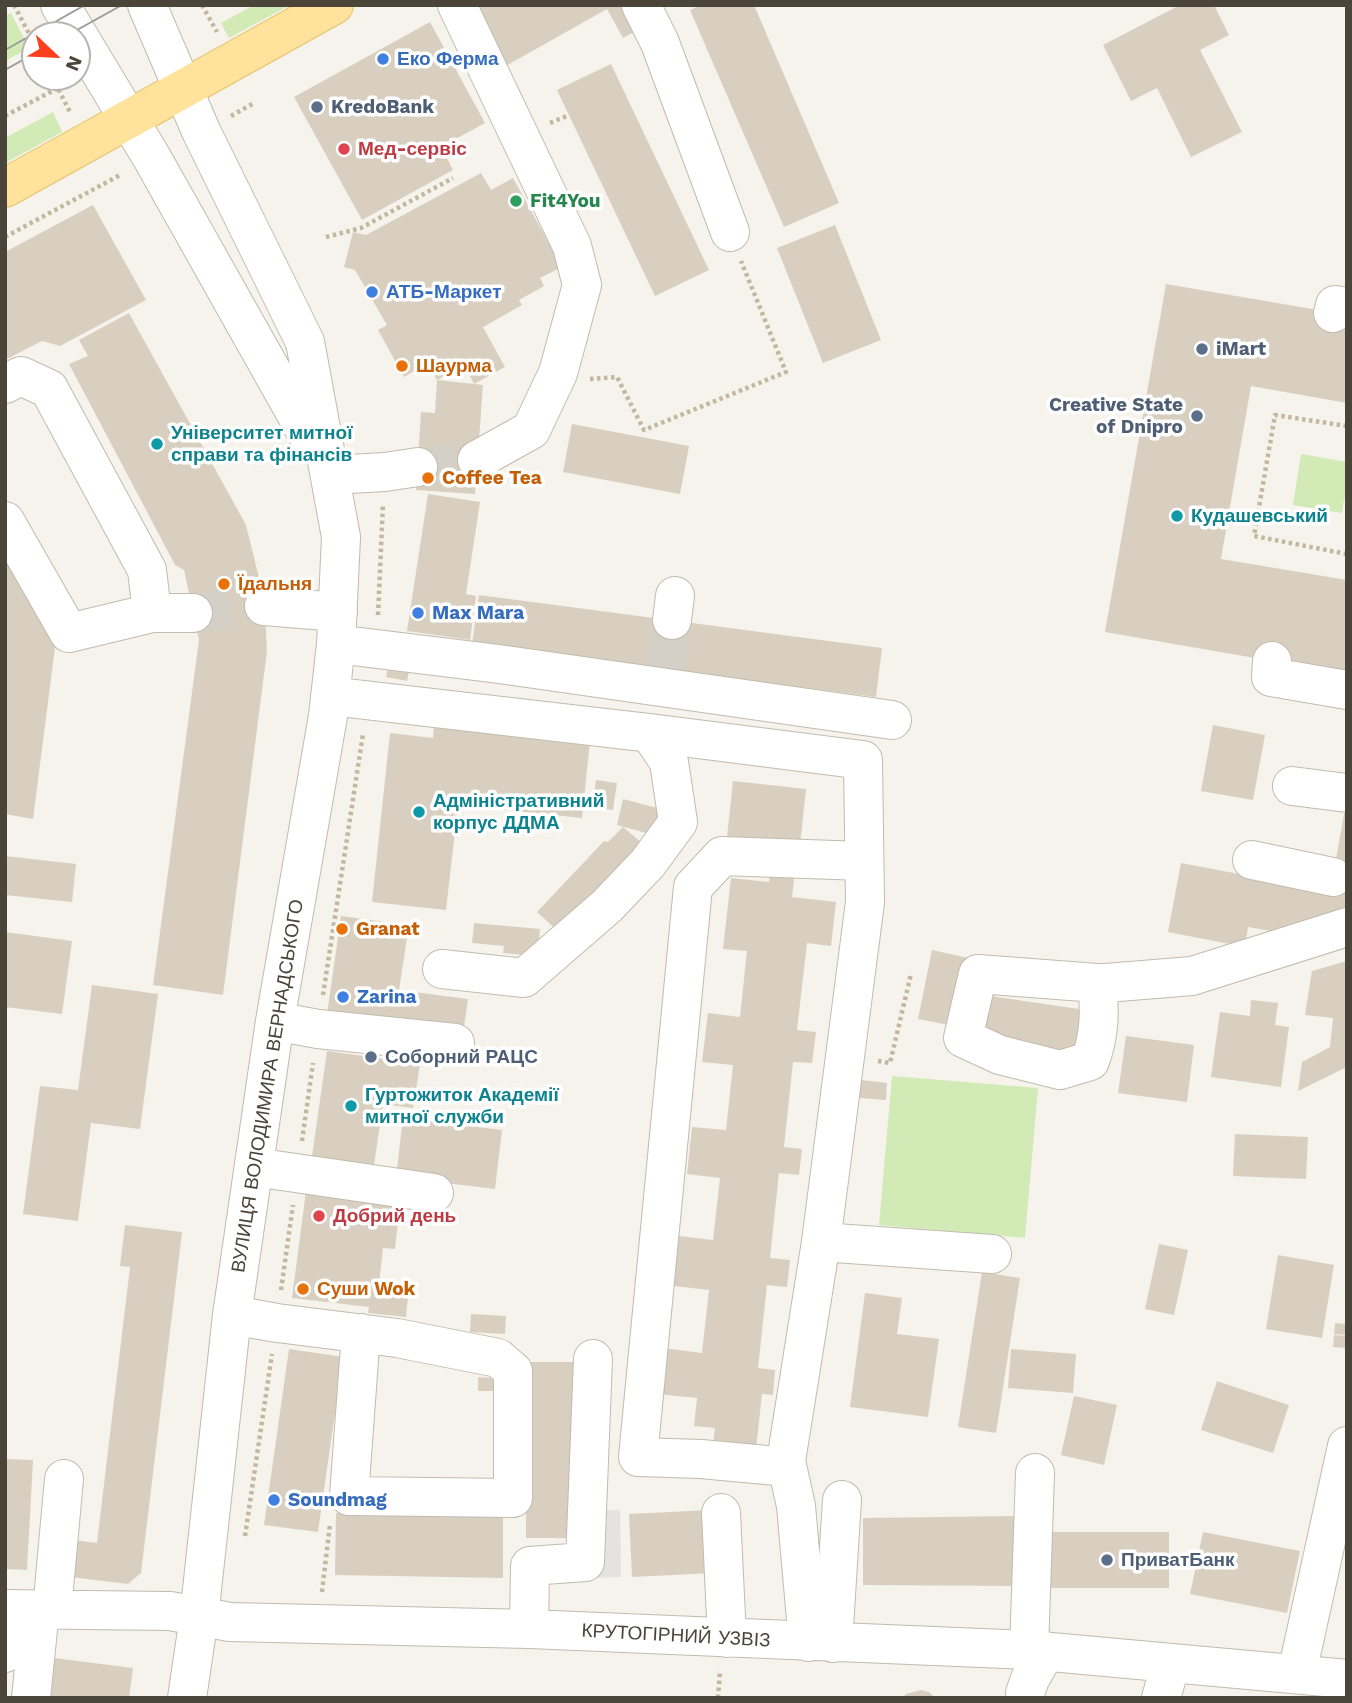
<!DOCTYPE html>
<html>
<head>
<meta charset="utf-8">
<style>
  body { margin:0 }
  #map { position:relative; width:1352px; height:1703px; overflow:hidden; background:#f6f3ec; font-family:"Work Sans",sans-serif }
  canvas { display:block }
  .frame { position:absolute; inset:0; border:7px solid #4b4439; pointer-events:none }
  .north { position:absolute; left:21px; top:21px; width:70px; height:70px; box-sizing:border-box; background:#fff; border:2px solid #b7b4b0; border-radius:50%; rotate:113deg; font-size:19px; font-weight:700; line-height:28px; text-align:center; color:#4b4439 }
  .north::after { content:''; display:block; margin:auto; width:24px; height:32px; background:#fc3f1d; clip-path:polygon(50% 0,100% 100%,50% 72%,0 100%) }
</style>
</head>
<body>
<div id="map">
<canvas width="1352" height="1703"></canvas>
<div class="frame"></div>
<div class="north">N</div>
</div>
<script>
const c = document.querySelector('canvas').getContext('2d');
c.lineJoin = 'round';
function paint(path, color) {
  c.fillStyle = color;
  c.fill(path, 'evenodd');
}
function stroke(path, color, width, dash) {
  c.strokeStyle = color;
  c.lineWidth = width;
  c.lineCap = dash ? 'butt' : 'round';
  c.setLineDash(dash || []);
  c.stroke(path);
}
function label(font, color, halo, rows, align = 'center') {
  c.font = font + ' "Work Sans",sans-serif';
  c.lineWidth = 7;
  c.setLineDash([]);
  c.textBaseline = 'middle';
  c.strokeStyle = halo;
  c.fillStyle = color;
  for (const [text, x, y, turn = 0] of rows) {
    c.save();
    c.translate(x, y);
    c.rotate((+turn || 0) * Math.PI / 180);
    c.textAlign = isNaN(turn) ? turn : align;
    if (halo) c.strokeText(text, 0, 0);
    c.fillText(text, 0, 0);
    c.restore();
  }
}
const green = new Path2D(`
  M254,5h36l-61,33 -8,-15z
  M11,13l18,35 -24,13v-45z
  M53,112l9,20 -57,31v-25z
  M1301,454l46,8v22l-5,29 -49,-8z
  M892,1076l146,12 -13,150 -146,-13z`);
const parking = new Path2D(`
  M590,1510h30l1,67 -30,1z`);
const building = new Path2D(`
  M469,5h165l11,21 -22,12 -16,-29 -103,58z
  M701,5h53l85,198 -55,24 -94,-217z
  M1180,5h34l15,30 -29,15 42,82 -51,25 -34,-69 -26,13 -28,-56z
  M430,22l55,101 -44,24 12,23 -91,50 -68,-123z
  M611,64l98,206 -54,26 -98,-206z
  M481,173l10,17 22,-12 49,89 -22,11 4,8 -25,14 3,5 -39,22 22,40 -31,17 9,1 -8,109 -59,-4 5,-78 14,1 2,-33 37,4 -10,-19 -27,15 -9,-17 -24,14 -26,-47 9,-5 -32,-55 -11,-3 9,-35 13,3z
  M93,205l53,95 -86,46 -18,-5 -37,19v-108z
  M835,225l46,115 -58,23 -46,-115z
  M1166,284l181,31v88l-96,-17 -30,173 126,21v94l-242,-42z
  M129,313l117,212 18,73 3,53 -44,344 -70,-10 46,-345 -15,-70 -9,-5 -106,-201 19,-8 -9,-16z
  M572,424l117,22 -9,48 -117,-22z
  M428,494l52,8 -14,92 10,2 -6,44 -63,-9z
  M5,533l53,91 -25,195 -28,-5z
  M479,595l403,53 -6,49 -404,-53z
  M390,658l21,4 -4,19 -21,-4z
  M434,724l156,17 -8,77 -124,-13 -12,105 -74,-8 18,-169 43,5z
  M1213,725l52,10 -12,65 -52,-9z
  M596,780l21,3 -4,27 -21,-3z
  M733,781l73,8 -6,56 -73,-8z
  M623,799l38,10 -7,26 -37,-10z
  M1345,809l2,109 -48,18 -51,-9 -3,20 -77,-15 13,-69 127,24 23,-1z
  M623,827l19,16 -83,89 -22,-20 67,-71 4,1z
  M5,856l71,8 -4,38 -67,-7z
  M770,867l25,3 -3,27 44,5 -5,44 -24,-3 -10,87 19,2 -4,31 -19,-1 -9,85 18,2 -3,26 -20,-2 -9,85 20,2 -3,27 -20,-2 -9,83 17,2 -2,25 -11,-1 -6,55 -43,-5 2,-16 -21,-2 3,-28 -39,-4 5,-46 39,5 7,-63 -35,-4 5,-50 34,4 7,-62 -33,-4 5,-47 34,3 7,-65 -31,-3 6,-49 32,4 7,-66 -24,-2 8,-71 38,4z
  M341,916l68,9 -10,65 69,9 -5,34 -136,-19z
  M474,923l66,6 -2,27 -35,-3 1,-7 -32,-3z
  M5,932l67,9 -10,73 -57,-7z
  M932,950l36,8 -14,68 -36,-7z
  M1347,961v106l-49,24 4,-29 28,-15 3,-29 -28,-3 7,-44z
  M92,985l66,9 -18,135 -49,-6 -13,98 -55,-7 17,-128 38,4z
  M990,996l103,15 -6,43 -103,-14z
  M1251,1000l27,3 -3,22 14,2 -8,60 -70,-10 9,-65 30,4z
  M1126,1036l68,9 -7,57 -69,-9z
  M327,1051l93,13 -7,44 -30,-4 -9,61 -62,-9z
  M861,1080l26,3 -1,17 -27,-2z
  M403,1118l99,12 -7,59 -99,-12z
  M1235,1134l73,3 -2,42 -73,-3z
  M306,1191l94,12 -5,46 -12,-1 -5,45 30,4 -2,20 -38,-4 1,-6 -77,-9z
  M125,1225l57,7 -41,341 -13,11 -66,-8 4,-37 31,4 33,-276 -10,-1z
  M1159,1244l29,6 -14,65 -29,-6z
  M1278,1255l56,10 -12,73 -56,-9z
  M982,1272l38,6 -24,155 -38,-6z
  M865,1293l37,5 -5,36 42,5 -11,78 -78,-10z
  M471,1314l35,2 -1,18 -35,-2z
  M1335,1323l12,1v11l-13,-1z
  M1334,1335l13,1v12l-14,-1z
  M289,1349l54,8 -25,175 -54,-7z
  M1011,1349l65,5 -3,39 -65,-5z
  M526,1362h55v176h-55z
  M478,1377l15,1v13h-15z
  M1217,1381l72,24 -16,48 -72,-23z
  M1074,1396l43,9 -13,60 -43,-10z
  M5,1459l28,1 -6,110 -22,-1z
  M711,1510l3,63 -82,4 -3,-63z
  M336,1513l167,3v62l-168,-3z
  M1017,1516l-1,70 -153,-1v-67z
  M1045,1532h124v56h-124z
  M1203,1532l97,19 -13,62 -97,-19z
  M54,1658l79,10 -4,30h-81z
  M921,1690l8,2 6,6h-33l4,-4z`);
const minorTunnel = new Path2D(`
  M418,467l59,-7
  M193,613l71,-7
  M665,669l7,-49`);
const path = new Path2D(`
  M14,5l21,40
  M202,5l15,27
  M52,77l19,37
  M5,116l53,-28
  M231,116l23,-13
  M550,123l19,-8
  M5,237l117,-63
  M326,237l35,-9 92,-50
  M590,379l27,-2 27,53 142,-58 -45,-111
  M1347,426l-72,-11 -21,121 93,18
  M378,615l5,-111
  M323,995l40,-261
  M878,1061l12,2 21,-89
  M302,1141l11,-78
  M281,1290l12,-85
  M245,1536l27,-182
  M322,1592l8,-68
  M718,1698l2,-28`);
const minor = new Path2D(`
  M60,5l92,153 162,288
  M147,5l54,126 104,211 36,195 -5,107 -8,72 -53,305 -43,294 -33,302 -12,81
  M457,5l115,241 10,39 -24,88 -27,57 -54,30
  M641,5l19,38 70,189
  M1333,313l2,-8 12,2
  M5,384l16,-8 28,13 98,181 5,43
  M331,475l54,-3 33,-5
  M5,521l64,112 83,-20h41
  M264,606l74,6
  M672,620l3,-24
  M336,644l163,20 393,56
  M1272,661l-1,16 76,13
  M330,696l320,37 213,27 2,142 -44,340 -35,219 10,45 12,136
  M1292,786l55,7
  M1252,860l81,17
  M442,969l82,9 83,-72 41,-43 30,-41 -9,-60 -19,-29
  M1097,983c3,27 3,51 -7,78l-30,9 -60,-15 -37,-17 15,-64 119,9h9l86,-7 155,-49
  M275,1021l43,8 137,14
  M254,1167l180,26
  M821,1242l171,12
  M232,1315l45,8 120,15 101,20 15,13v127l-164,-2 12,-163
  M786,1461l-9,5 -76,-7 -63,-2 55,-570 29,-31 141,5
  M721,1513l6,125
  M5,1609l165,2 60,11 299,7 500,21 318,29
  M52,1610l12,-131
  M529,1629l1,-63 55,-4 8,-203
  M833,1643l9,-143
  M1029,1650l6,-177
  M5,1653l3,-44
  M1297,1673l50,-227
  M1025,1693l5,-14 16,-28
  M31,1698l9,-88
  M1161,1698l10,-35`);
const major = new Path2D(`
  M5,188l329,-183`);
const tram = new Path2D(`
  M68,35l54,-30
  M5,50l80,-45
  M5,70l30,-17`);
const markers = [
  [383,59,7,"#3f7fe0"],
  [317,107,7,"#5c6f8a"],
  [344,149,7,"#e0444e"],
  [516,201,7,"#2e9e5b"],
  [372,292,7,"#3f7fe0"],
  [1202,349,7,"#5c6f8a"],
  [402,366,7,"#e8710a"],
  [1197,416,7,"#5c6f8a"],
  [157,444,7,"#0f9aa8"],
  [428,478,7,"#e8710a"],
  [1177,516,7,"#0f9aa8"],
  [224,584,7,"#e8710a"],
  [418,613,7,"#3f7fe0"],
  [419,812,7,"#0f9aa8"],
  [342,929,7,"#e8710a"],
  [343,997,7,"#3f7fe0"],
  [371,1057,7,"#5c6f8a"],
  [351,1106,7,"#0f9aa8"],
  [319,1216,7,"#e0444e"],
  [303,1289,7,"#e8710a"],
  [274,1500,7,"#3f7fe0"],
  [1107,1560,7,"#5c6f8a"]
];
const shopNames = [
  ["Еко Ферма",397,59],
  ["АТБ-Маркет",386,292],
  ["Max Mara",432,613],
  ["Zarina",357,997],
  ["Soundmag",288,1500]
];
const serviceNames = [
  ["KredoBank",331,107],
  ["iMart",1216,349],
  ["Creative State",1183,405,"right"],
  ["of Dnipro",1183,427,"right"],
  ["Соборний РАЦС",385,1057],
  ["ПриватБанк",1121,1560]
];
const healthNames = [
  ["Мед-сервіс",358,149],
  ["Добрий день",333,1216]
];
const leisureNames = [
  ["Fit4You",530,201]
];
const foodNames = [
  ["Шаурма",416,366],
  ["Coffee Tea",442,478],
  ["Їдальня",238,584],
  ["Granat",356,929],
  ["Суши Wok",317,1289]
];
const cultureNames = [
  ["Університет митної",171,433],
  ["справи та фінансів",171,455],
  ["Кудашевський",1191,516],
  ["Адміністративний",433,801],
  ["корпус ДДМА",433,823],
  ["Гуртожиток Академії",365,1095],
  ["митної служби",365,1117]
];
const streetNames = [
  ["ВУЛИЦЯ ВОЛОДИМИРА ВЕРНАДСЬКОГО",268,1086,-81],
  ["КРУТОГІРНИЙ УЗВІЗ",676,1636,3]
];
paint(green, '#d2eab5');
paint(parking, '#e5e3e0');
paint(building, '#d8cfc1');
stroke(minorTunnel, '#d4d0c8', 38, [38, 19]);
stroke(minor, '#c2bbae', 40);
stroke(major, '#e6c16a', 40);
stroke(path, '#c4b79f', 4.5, [3.5, 3.5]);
stroke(minor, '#fff', 38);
stroke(major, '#ffe39c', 38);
stroke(tram, '#9a9a9a', 2);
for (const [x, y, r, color] of markers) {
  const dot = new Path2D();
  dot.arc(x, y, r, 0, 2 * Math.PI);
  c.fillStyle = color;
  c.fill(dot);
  stroke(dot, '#fff', 2.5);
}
label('bold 19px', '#366cbe', '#fff', shopNames, 'left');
label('bold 19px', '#4e5e75', '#fff', serviceNames, 'left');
label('bold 19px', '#be3a42', '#fff', healthNames, 'left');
label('bold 19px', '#27864d', '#fff', leisureNames, 'left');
label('bold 19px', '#c56008', '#fff', foodNames, 'left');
label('bold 19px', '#0d838f', '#fff', cultureNames, 'left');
label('19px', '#4b4439', '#fff', streetNames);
</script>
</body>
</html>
